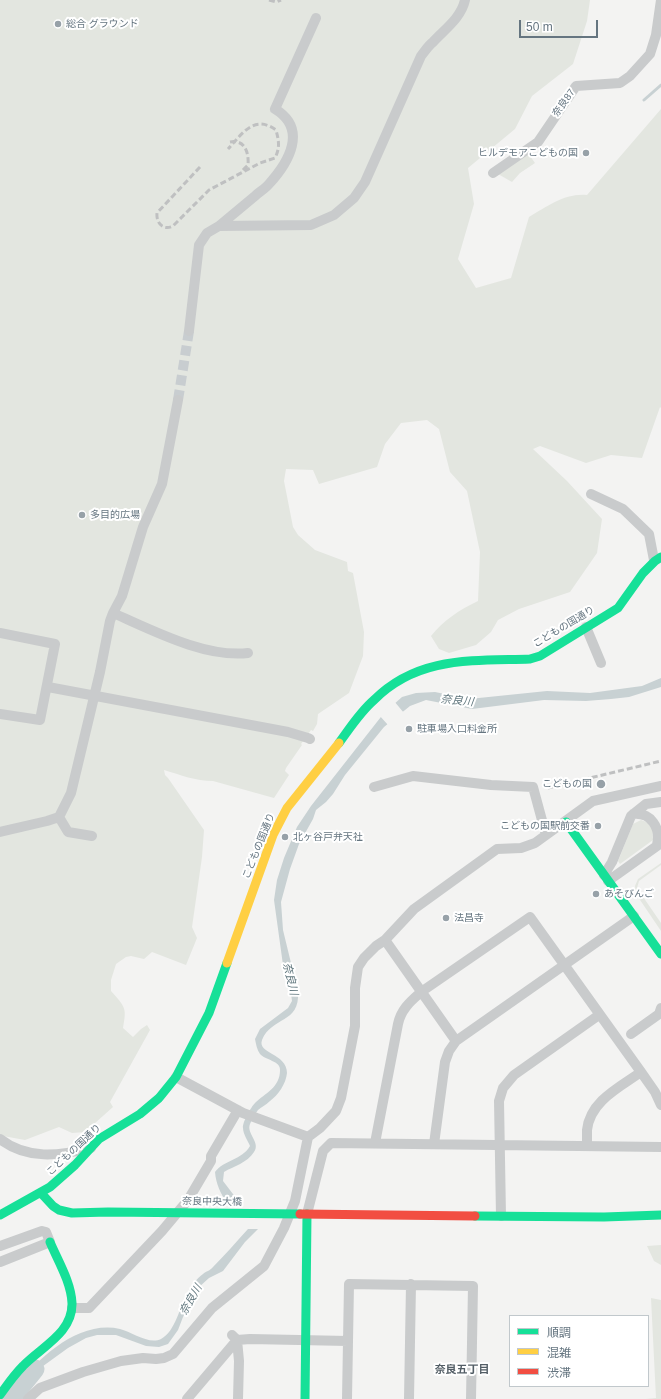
<!DOCTYPE html>
<html>
<head>
<meta charset="utf-8">
<style>
  body { margin:0 }
  #map { position:relative; width:661px; height:1399px; overflow:hidden; background:#f3f3f2; font-family:Helvetica,"Noto Sans JP",sans-serif }
  canvas { display:block }
  .legend { position:absolute; left:509px; top:1315px; width:140px; height:72px; box-sizing:border-box; background:#fff; border:1px solid #c1c8cc; margin:0; padding:5px 7px; list-style:none; font-size:12px; color:#657580 }
  .legend li { display:flex; align-items:center; gap:8px; height:20px }
  .legend b { width:20px; border:1px solid #c1c8cc }
  .scale { position:absolute; left:519px; top:20px; width:79px; height:18px; box-sizing:border-box; border:2px solid #657580; border-top:0; padding-left:5px; font-size:12px; line-height:14px; white-space:nowrap; color:#657580; -webkit-text-stroke:3px #fff; paint-order:stroke }
</style>
</head>
<body>
<div id="map">
<canvas width="661" height="1399"></canvas>
<ul class="legend">
<li><b style="height:5px;background:#16e098"></b>順調</li>
<li><b style="height:5px;background:#ffcf43"></b>混雑</li>
<li><b style="height:5px;background:#f24e42"></b>渋滞</li>
</ul>
<div class="scale">50 m</div>
</div>
<script>
const c = document.querySelector('canvas').getContext('2d');
c.lineJoin = 'round';
function paint(path, color) {
  c.fillStyle = color;
  c.fill(path, 'evenodd');
}
function stroke(path, color, width, dash) {
  c.strokeStyle = color;
  c.lineWidth = width;
  c.lineCap = dash ? 'butt' : 'round';
  c.setLineDash(dash || []);
  c.stroke(path);
}
function label(font, color, halo, rows, align = 'center') {
  c.font = font + ' Helvetica,"Noto Sans JP",sans-serif';
  c.lineWidth = 4;
  c.setLineDash([]);
  c.textBaseline = 'middle';
  c.strokeStyle = halo;
  c.fillStyle = color;
  for (const [text, x, y, turn = 0] of rows) {
    c.save();
    c.translate(x, y);
    c.rotate((+turn || 0) * Math.PI / 180);
    c.textAlign = isNaN(turn) ? turn : align;
    if (halo) c.strokeText(text, 0, 0);
    c.fillText(text, 0, 0);
    c.restore();
  }
}
const green = new Path2D(`
  M0,0h590l-3,21 -14,43 -41,32 -17,33 -47,39 6,36 -16,55 18,29 35,-10 18,-61c19,-11 36,-24 58,-22l74,-86v299l-1,-1 -18,51 -31,-3 -25,8 -46,-17 -7,3 34,32 35,38 -5,34 -27,39 -51,17 -21,11 -7,12 -15,13 -27,8 -10,-4 -8,-13c13,-16 28,-26 47,-35l2,-49 -13,-61 -17,-19 -11,-43 -12,-9 -26,3 -16,21 -8,23 -58,17 -6,-14 -27,-1 -2,12 9,46 5,8 17,15 32,12 1,9 5,2 11,59 -1,24 -14,37 -31,21 -1,10 -4,7 -2,-1 -10,14 1,1 -16,23 -1,3 4,4 -15,23 -61,-17c-18,0 -32,-6 -49,-11l1,5 3,3 36,52 -2,27 -10,70 5,11 -11,27 -34,-13 -8,7 -13,-3 -5,1 -10,7 -5,16v11c14,16 16,16 12,37l10,9 8,-8 6,-4 3,5 -40,72 3,5 -28,25 -13,1 -13,-6 -34,13 -22,-4 -3,-2z
  M528,153l7,10 -15,10 -8,9 -14,-8z
  M641,820c12,4 12,7 12,20l-33,24 -2,-3 15,-37z
  M661,863v2l-22,16 -2,7 24,35v8l-25,-37 -1,-8 3,-7z
  M661,1245v20l-7,-4 -7,-15z
  M651,1298l10,2v99h-15l10,-1z`);
const water = new Path2D(`
  M661,678v9l-32,10 -18,2 -25,2 -42,-1 -72,9 -46,-9 -16,6 -26,21 -39,48 -12,19 -7,8 -10,8 -3,9 -14,25 -9,25 -9,33 2,28 15,62c2,32 -26,24 -36,48 -5,14 25,13 25,33 -1,11 -9,22 -17,28 -4,4 -9,6 -12,9 -3,4 -6,9 -8,14 -4,9 11,19 4,28 -7,11 -20,14 -30,20l-1,9 36,47 -14,14 -22,29 -14,7 -11,10 -15,29 -5,13 -10,14 -9,3 -13,-1 -30,-11h-19l-11,3 -18,10 -29,21 -19,22 -4,-5c24,-29 63,-66 104,-57 12,3 29,16 41,10 15,-8 18,-32 27,-46 3,-7 9,-15 15,-19 3,-3 7,-3 10,-7 12,-12 23,-25 35,-38 -15,-19 -31,-33 -33,-57 9,-12 27,-12 35,-26 -2,-5 -7,-12 -7,-18 -1,-5 8,-21 12,-25 10,-10 25,-15 25,-33 1,-9 -15,-10 -20,-16 -3,-4 -4,-10 -5,-15l5,-10 28,-21 4,-7 -2,-15 -7,-21 -9,-65 3,-20 7,-22 13,-31 14,-21 73,-93 18,-16 14,-4 19,-1 34,7 78,-8 43,2 52,-7z`);
const pier = new Path2D(`
  M394,701l10,12 -16,12 -9,-10z
  M221,1197l17,1 21,27 1,4h-15z`);
const stream = new Path2D(`
  M644,100l17,-15`);
const river = new Path2D(`
  M11,1399l24,-30`);
const streetTunnel = new Path2D(`
  M178,400l11,-69`);
const street = new Path2D(`
  M493,173l45,-31 38,-56 44,-3 10,-7 20,-22 6,-19 5,-35
  M219,226c12,-10 24,-20 36,-30 4,-4 10,-7 14,-12 20,-22 39,-55 6,-75l41,-91
  M189,331l10,-86 8,-12 12,-7 92,-1 23,-10 20,-17 11,-16 56,-126c4,-5 7,-10 12,-14 12,-13 28,-24 32,-42
  M591,494l32,15 26,25 5,26
  M113,613c39,17 92,45 135,40
  M586,627l15,36
  M0,633l55,11 -15,76 -40,-6
  M48,687l240,45 20,6 2,1
  M374,787l39,-11 78,9 42,2 13,48
  M633,814c18,-2 28,14 24,31
  M59,817l9,15 24,4
  M0,832l47,-11 12,-4 12,-24 29,-121 10,-51 3,-8 9,-17 21,-69 19,-43 16,-84
  M604,875l8,-13 19,-46 15,-12 15,-2
  M608,881l53,-38
  M385,940l71,101
  M631,1034l28,-20 2,-6
  M176,1077l67,36 65,24
  M0,1139c27,21 59,17 91,9
  M375,1143l23,-119c3,-15 13,-23 23,-32l109,-75 111,155 14,20 6,13
  M434,1144l11,-82 4,-11 7,-10 178,-125
  M587,1146c0,-5 0,-11 0,-16 3,-29 33,-43 54,-58
  M307,1214l16,-63 8,-8 330,4
  M501,1216l-2,-115 4,-13 11,-13 85,-60
  M0,1246l42,-15 4,1 4,10 -50,20
  M72,1308h17l73,-77 26,-31 23,-39v-5l27,-46
  M232,1335l5,5 2,21 -1,38
  M28,1399l12,-11 43,-16 38,-11 22,-3 13,1 8,-1 9,-4 39,-46 52,-42 20,-38 11,-27 13,-64 12,-9 16,-17 5,-13 14,-72v-38l3,-21 6,-9 12,-12 9,-6 29,-31 83,-60 24,-1 14,-5 58,-42 68,-15
  M187,1399l50,-59 13,-1 98,2
  M347,1399l2,-115 124,2 -2,113
  M409,1399l2,-115`);
const fast = new Path2D(`
  M339,743c11,-15 21,-31 35,-43 44,-44 98,-39 156,-41l10,-3 78,-48 25,-35 12,-12 6,-4
  M566,822l95,132
  M41,1193l12,13 6,4 13,3 36,-1 192,2
  M0,1215l50,-28 25,-22 24,-26 41,-25 19,-16 17,-21 33,-64 18,-50
  M475,1216l129,1 57,-2
  M0,1395c7,-10 14,-20 23,-29 18,-19 50,-33 49,-63 -1,-21 -14,-42 -22,-61
  M305,1399l2,-185`);
const slow = new Path2D(`
  M227,963l46,-128 14,-27 52,-65`);
const jam = new Path2D(`
  M300,1214l175,2`);
const rail = new Path2D(`
  M269,0l7,2 5,-2
  M230,142c15,-3 19,11 18,23l-6,6
  M200,167l-43,46c-1,10 6,18 16,13l36,-36 51,-27 15,-5c5,-10 4,-17 1,-28 -22,-16 -34,4 -48,19
  M548,788l113,-27`);
const markers = [
  [58,24,4,"#97a1a8"],
  [586,153,4,"#97a1a8"],
  [82,515,4,"#97a1a8"],
  [409,729,4,"#97a1a8"],
  [601,784,5,"#97a1a8"],
  [598,826,4,"#97a1a8"],
  [285,837,4,"#97a1a8"],
  [596,894,4,"#97a1a8"],
  [446,918,4,"#97a1a8"]
];
const poiNames = [
  ["総合 グラウンド",66,24],
  ["ヒルデモアこどもの国",578,153,"right"],
  ["多目的広場",90,515],
  ["駐車場入口料金所",417,729],
  ["こどもの国",592,784,"right"],
  ["こどもの国駅前交番",590,826,"right"],
  ["北ヶ谷戸弁天社",293,837],
  ["あそびんご",604,894],
  ["法昌寺",454,918]
];
const streetNames = [
  ["奈良87",564,103,-55],
  ["こどもの国通り",564,627,-31],
  ["こどもの国通り",259,846,-68],
  ["こどもの国通り",74,1150,-43],
  ["奈良中央大橋",212,1202,1]
];
const waterNames = [
  ["奈良川",457,701,6],
  ["奈良川",290,979,77],
  ["奈良川",191,1300,-60]
];
const neighbourhoodNames = [
  ["奈良五丁目",462,1370]
];
paint(green, '#e3e6e0');
paint(water, '#c8d1d3');
paint(pier, '#f3f3f2');
stroke(stream, '#c8d1d3', 3);
stroke(river, '#c8d1d3', 19);
stroke(streetTunnel, '#c8cdd0', 10, [10, 5]);
stroke(street, '#c9cbcc', 10);
stroke(fast, '#16e098', 9);
stroke(slow, '#ffcf43', 9);
stroke(jam, '#f24e42', 9);
stroke(rail, '#bfc0c1', 3, [6, 3]);
for (const [x, y, r, color] of markers) {
  const dot = new Path2D();
  dot.arc(x, y, r, 0, 2 * Math.PI);
  c.fillStyle = color;
  c.fill(dot);
  stroke(dot, '#fff', 1.5);
}
label('10px', '#657580', '#fff', poiNames, 'left');
label('10px', '#657580', '#fff', streetNames);
label('italic 11px', '#61777e', '#fff', waterNames);
label('bold 11px', '#535e66', '#fff', neighbourhoodNames);
</script>
</body>
</html>
